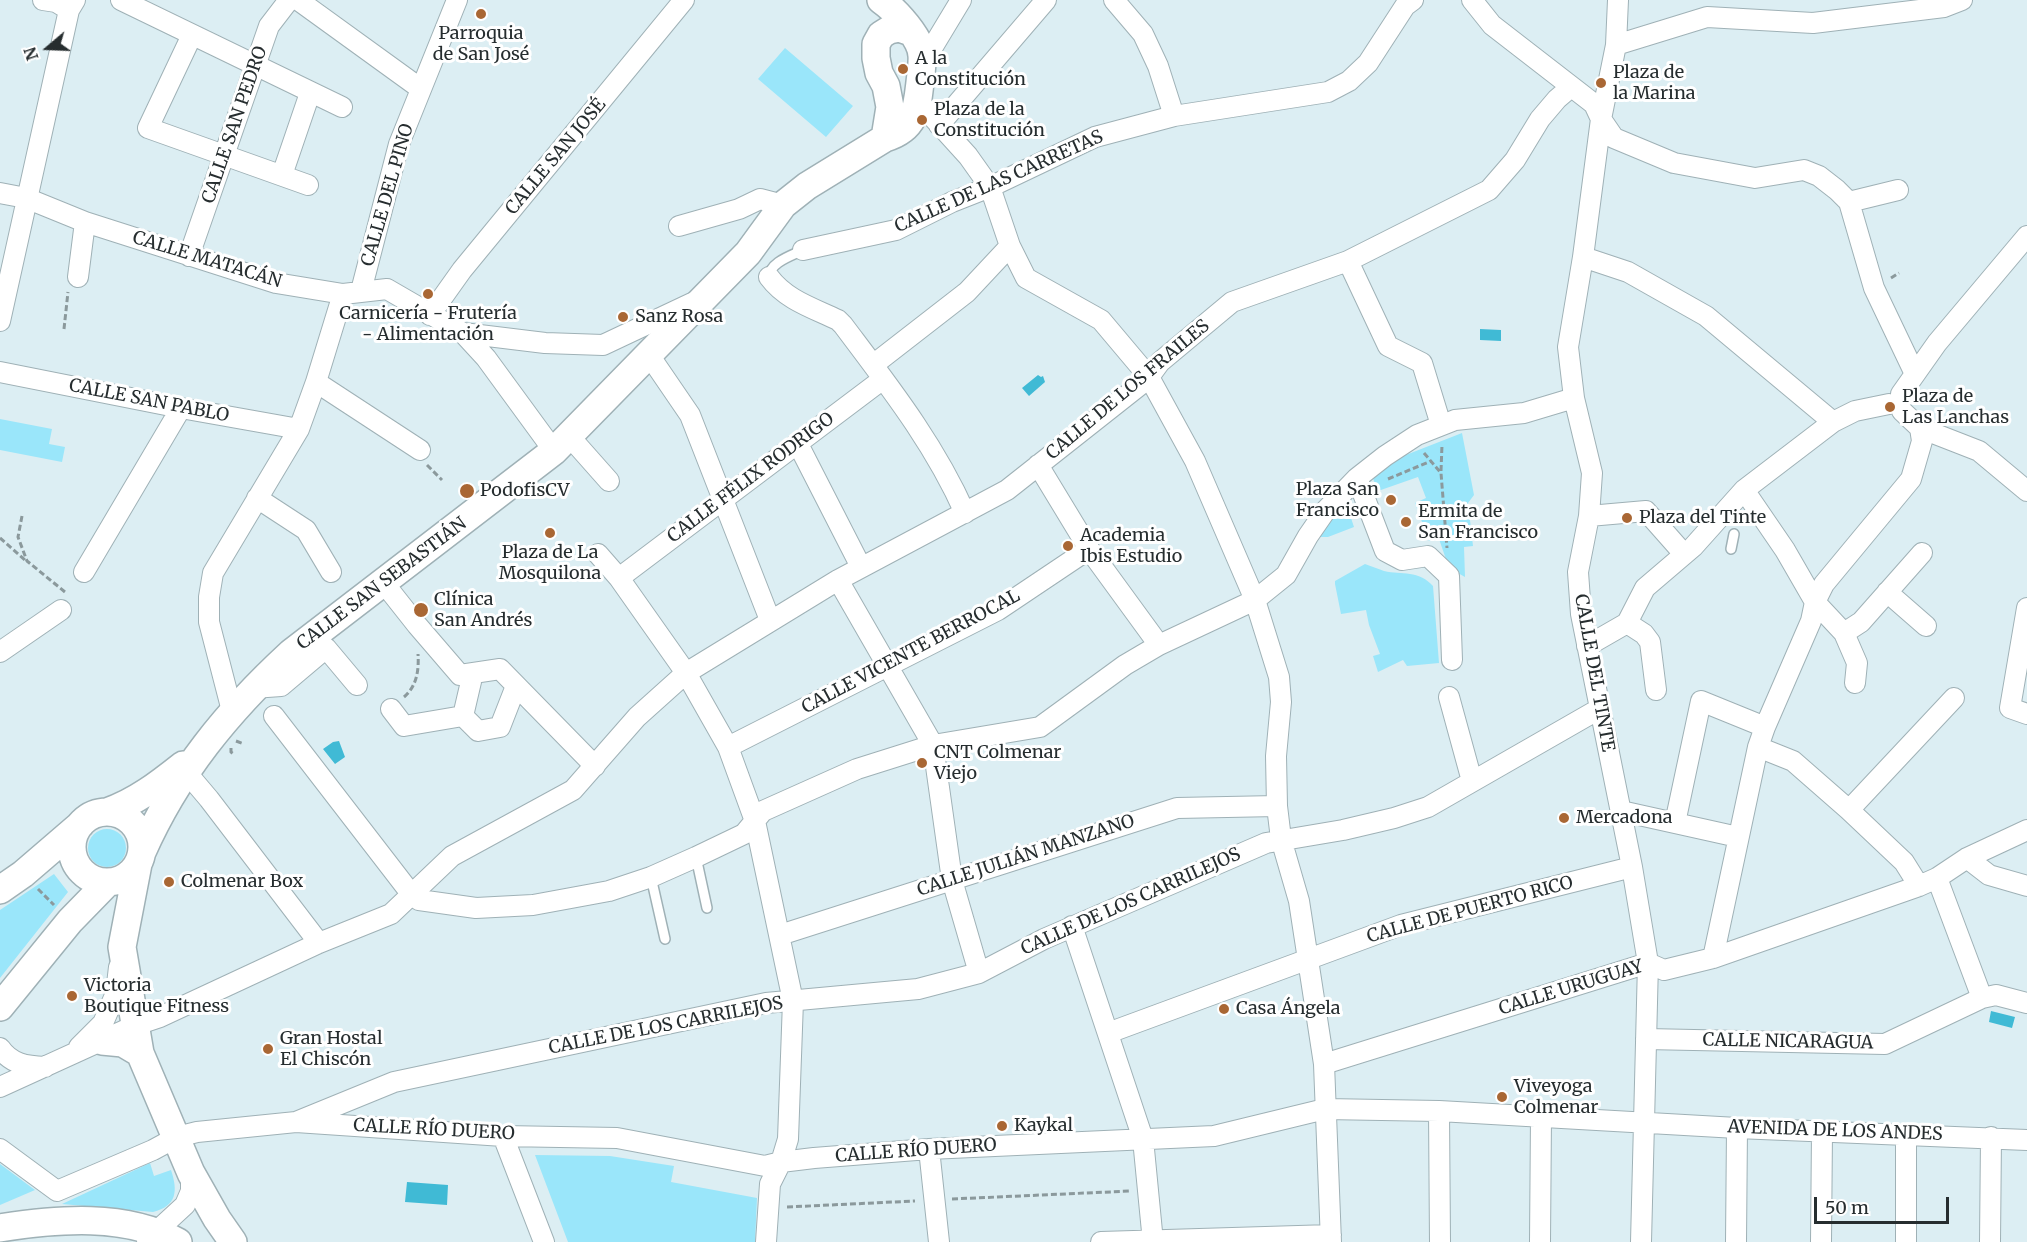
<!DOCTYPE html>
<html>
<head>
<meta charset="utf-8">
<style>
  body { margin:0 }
  #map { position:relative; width:2027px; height:1242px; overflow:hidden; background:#dceef3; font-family:Merriweather,serif }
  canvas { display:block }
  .north { position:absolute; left:18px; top:18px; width:60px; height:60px; -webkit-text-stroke:4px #fff; paint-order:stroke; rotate:251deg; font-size:16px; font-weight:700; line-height:24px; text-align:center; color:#262d2f }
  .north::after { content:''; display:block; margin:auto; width:21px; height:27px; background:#262d2f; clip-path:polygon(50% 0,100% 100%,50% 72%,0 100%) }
  .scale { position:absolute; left:1814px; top:1197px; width:135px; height:27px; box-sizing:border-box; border:3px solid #262d2f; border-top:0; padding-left:8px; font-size:18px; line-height:21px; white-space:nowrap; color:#262d2f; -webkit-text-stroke:4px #fff; paint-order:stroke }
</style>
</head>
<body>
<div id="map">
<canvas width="2027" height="1242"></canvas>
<div class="north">N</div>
<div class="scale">50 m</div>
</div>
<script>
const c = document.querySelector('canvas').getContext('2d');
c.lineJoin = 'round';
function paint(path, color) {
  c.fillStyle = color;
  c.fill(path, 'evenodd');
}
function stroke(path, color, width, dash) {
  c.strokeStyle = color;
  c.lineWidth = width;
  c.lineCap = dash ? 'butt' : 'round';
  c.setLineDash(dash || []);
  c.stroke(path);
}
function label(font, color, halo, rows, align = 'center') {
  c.font = font + ' Merriweather,serif';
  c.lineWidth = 6;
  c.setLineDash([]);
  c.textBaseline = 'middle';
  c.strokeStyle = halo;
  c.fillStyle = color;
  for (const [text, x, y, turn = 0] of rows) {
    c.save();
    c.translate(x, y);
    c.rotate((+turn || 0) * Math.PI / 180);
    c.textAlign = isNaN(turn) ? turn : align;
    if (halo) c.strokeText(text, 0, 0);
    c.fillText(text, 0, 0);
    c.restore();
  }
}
const green = new Path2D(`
  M785,48l68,58 -27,31 -68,-58z
  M0,419l52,10 -3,15 16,3 -3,15 -62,-12z
  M1462,433l12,62 -6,8 5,43 -9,1 1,30 -16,-9 -10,-29 -10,2 -14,-38 11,-5 -8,-21 -40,14 -6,-15 21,-16z
  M1347,504l8,3 2,4 -6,7 3,9 -26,10h-9l24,-31z
  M1365,564c6,2 13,5 19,7 18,4 35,-1 49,15l6,77 -32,3 -4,-6 -25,12 -5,-16 7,-2 -11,-29 -3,-15 -25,4 -6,-30v-3z
  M88 848a19 19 0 1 1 38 0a19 19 0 1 1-38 0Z
  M54,874l14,18 -68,86v-68z
  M535,1155l75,1 64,10 -3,16 86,16 -2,44h-187z
  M150,1163l4,13 17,-6c7,21 6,36 -18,42l-91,-8z
  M0,1164l35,26 -35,15z`);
const water = new Path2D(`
  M1480,329l21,1v11l-21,-1z
  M1038,375l3,2 2,-1 2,6 -16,14 -7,-8z
  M339,741l6,16 -10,7 -12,-15 10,-7z
  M1991,1011l24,6 -3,11 -23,-6z
  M407,1182l41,3 -1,20 -42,-3z`);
const path = new Path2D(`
  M1891,278l8,-5
  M64,329l4,-37
  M1424,453l17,20 6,75
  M427,465l15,15
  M1441,471l1,-26
  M1388,479l43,-18
  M22,516l-4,21 9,24 38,31
  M0,538l25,22
  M404,697c13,-11 15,-27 14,-43
  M236,741l8,3
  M231,748v4l4,3
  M38,889l16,16
  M952,1199l179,-8
  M787,1207l128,-6`);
const lane = new Path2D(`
  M769,277c1,-15 22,-21 34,-27
  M1731,549l3,-15
  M696,857l11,51
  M651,877l14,62`);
const street = new Path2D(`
  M43,0l13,2 13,8
  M121,0l221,107
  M298,0l123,89
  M1114,0l29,34 15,32 16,50
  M1472,0l20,25 102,79 7,15 13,19 60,25 81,15 49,-8 15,6 18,14 12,12 25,86 41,86
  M1618,0l-2,45 -15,74 -18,138 -15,90 6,51 18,75 -3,43 -11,56 3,42 51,253 16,96 -7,279
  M192,35l-44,93 160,57
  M1616,45l91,-28 106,6 131,-16 18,-7
  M923,63l38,-63
  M919,102l49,54 22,31 20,59 16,32 75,42 48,57 46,84 60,139 24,77 2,25 -5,54 1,50 4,33 18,62 25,163 7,178
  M939,125l107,-125
  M282,175l28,-82
  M0,193l26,5 59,24 191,61 67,11 44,-5 76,44 23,25 68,93
  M1849,202l49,-12
  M679,226l60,-17 21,-10 23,6
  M803,250l93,-20 56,-28 38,-15 105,-50 79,-21 154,-24 21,-11 19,-18 37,-57 8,-6
  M189,256l80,-230 20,-26
  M1583,257l45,15 78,44 127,106
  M1348,261l40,85 34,17 19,62
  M78,277l7,-55
  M769,277c17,23 44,31 69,43l5,5c45,60 91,118 122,188
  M361,291l38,-147 58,-144
  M430,315l32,-45 222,-270
  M0,321l69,-311 6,-10
  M463,333l82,10 58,2 89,-42
  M649,355l41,60 80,205
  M873,365l94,-73 43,-46
  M0,372l181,36 118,21
  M316,382l104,68
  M1901,394l36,-51 90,-107
  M1902,411l18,17 59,23 48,40
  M570,437l39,44
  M798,444l63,123
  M1038,465l51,84 70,96
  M1357,478l28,73 17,9 26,-4 21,20 3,84
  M1744,490l41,60 30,52 29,31 13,30 -2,20
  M257,498l49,32 25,42
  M1589,516l57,-5 38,43
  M598,554l21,24 67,95 42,74 27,74 38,180 -5,138 -7,23 -11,22 -4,58
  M84,572l97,-164
  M619,578l264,-199
  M838,580l95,165 19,135 27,93
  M383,582l34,43 43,50 40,-6 95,97
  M1887,592l39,34
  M2027,608l-17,100 17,6
  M1627,623l17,11 6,8 6,48
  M1844,633l17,-11 61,-69
  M1587,646l40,-23 18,-35 48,-41 51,-57 89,-68 22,-11 34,-7
  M0,652l61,-42
  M253,688l28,-2 45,-38 31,37
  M1449,697l23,84
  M391,709l13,17 59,-10 10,-43
  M232,711l-23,-89v-25l4,-24 86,-144 17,-47 27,-88
  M274,716l138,179 7,5 57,8 57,-3 76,-14 42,-14 45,-20 48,-23 19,-23 94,-42 76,-24 107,-18 85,-62 34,-20 96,-45 31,-25 22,-39 18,-26 31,-32 28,-22 32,-21 38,-15 69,-7 50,-15
  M463,716l15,15 22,-4 16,-41
  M728,747l270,-137 91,-61
  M1758,747l35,14 56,49 55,52 15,24
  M187,773l22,26 110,144
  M1849,810l105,-112
  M1621,811l117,26
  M1675,823l26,-122 64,26
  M1967,858l22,17 38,11
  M1937,878l45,120
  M1072,926l71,213 10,103
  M780,935l397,-127 100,-2
  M1713,958l45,-211 7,-20 46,-106 4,-19 9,-18 87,-105 11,-38 -2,-13
  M1108,1033l293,-108 231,-58
  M1646,1039l239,5 97,-46 14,-3 31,8
  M79,1047l24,-24 13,-30 3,-26
  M0,1048c11,16 26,18 45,19
  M1324,1064l324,-101 16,7 49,-12 206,-72 18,-8 30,-20 60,-28
  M0,1087l136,-62 24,-8 159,-74 72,-29 61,-58 121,-66 64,-73 49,-44 152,-93 169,-90 133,-105 9,-8 11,-15 72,-60 116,-41 141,-71 26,-30 25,-41 17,-20 14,-12
  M1439,1111l1,131
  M296,1122l207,14 114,2 148,28 16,-4 33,-4 115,-9 285,-13 111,-27 114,2 298,17 290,12
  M503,1136l41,106
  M0,1149l57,42 96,-41 24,-13 20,-5 99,-10 98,-40 372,-79 152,-14 61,-16 65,-34 222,-96 77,-13 51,-12 34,-11 171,-98
  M929,1149l10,93
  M147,1240l38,-35 6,-14v-18
  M1101,1242l230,-7
  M1540,1242l1,-126
  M1736,1242l1,-114
  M1821,1242l1,-110
  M1906,1242v-107
  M1990,1242l1,-105`);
const secondary = new Path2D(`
  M885,138l5,-31 -4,-21 -7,-13 -3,-15v-14l5,-9 8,-5 10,-2 12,4
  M107,812c29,-10 52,-28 76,-47
  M72 847a35 35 0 1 1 70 0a35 35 0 1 1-70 0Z
  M142,852c35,-79 86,-141 149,-199l263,-202 194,-198 35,-48 24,-19 78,-48c34,-10 32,-34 36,-64 1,-11 3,-21 -3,-32 -8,-15 -23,-32 -37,-42
  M138,864l-16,83 18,106 51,120 26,46 16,23
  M0,890l23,-16 57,-49
  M0,1007l70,-86 38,-39
  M102,1041l21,2 17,10
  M0,1228c58,-9 125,-15 178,14`);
const markers = [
  [481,14,6,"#a96734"],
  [903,69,6,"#a96734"],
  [1601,83,6,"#a96734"],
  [922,120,6,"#a96734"],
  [428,294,6,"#a96734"],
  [623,317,6,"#a96734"],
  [1890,407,6,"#a96734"],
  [467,491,8,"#a96734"],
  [1391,500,6,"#a96734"],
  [1627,518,6,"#a96734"],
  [1406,522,6,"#a96734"],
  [550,533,6,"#a96734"],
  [1068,546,6,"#a96734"],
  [421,610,8,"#a96734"],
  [922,763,6,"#a96734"],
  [1564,818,6,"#a96734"],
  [169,882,6,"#a96734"],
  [72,996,6,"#a96734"],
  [1224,1009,6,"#a96734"],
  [268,1049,6,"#a96734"],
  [1502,1097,6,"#a96734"],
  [1002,1126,6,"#a96734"]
];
const poiNames = [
  ["Parroquia",481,34,"center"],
  ["de San José",481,55,"center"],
  ["A la",915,59],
  ["Constitución",915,80],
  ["Plaza de",1613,73],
  ["la Marina",1613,94],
  ["Plaza de la",934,110],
  ["Constitución",934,131],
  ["Carnicería - Frutería",428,314,"center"],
  ["- Alimentación",428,335,"center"],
  ["Sanz Rosa",635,317],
  ["Plaza de",1902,397],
  ["Las Lanchas",1902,418],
  ["Plaza San",1379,490,"right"],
  ["Francisco",1379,511,"right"],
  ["PodofisCV",480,491],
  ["Ermita de",1418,512],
  ["San Francisco",1418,533],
  ["Plaza del Tinte",1639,518],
  ["Academia",1080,536],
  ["Ibis Estudio",1080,557],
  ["Plaza de La",550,553,"center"],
  ["Mosquilona",550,574,"center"],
  ["Clínica",434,600],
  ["San Andrés",434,621],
  ["CNT Colmenar",934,753],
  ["Viejo",934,774],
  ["Mercadona",1576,818],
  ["Colmenar Box",181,882],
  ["Victoria",84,986],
  ["Boutique Fitness",84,1007],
  ["Casa Ángela",1236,1009],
  ["Gran Hostal",280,1039],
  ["El Chiscón",280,1060],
  ["Viveyoga",1514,1087],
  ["Colmenar",1514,1108],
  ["Kaykal",1014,1126]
];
const streetNames = [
  ["CALLE SAN PEDRO",235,125,-71],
  ["CALLE SAN JOSÉ",556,157,-50],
  ["CALLE DE LAS CARRETAS",999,182,-24],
  ["CALLE DEL PINO",388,195,-74],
  ["CALLE MATACÁN",207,260,17],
  ["CALLE DE LOS FRAILES",1128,390,-40],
  ["CALLE SAN PABLO",149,401,11],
  ["CALLE FÉLIX RODRIGO",751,478,-37],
  ["CALLE SAN SEBASTIÁN",382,584,-37],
  ["CALLE VICENTE BERROCAL",911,652,-28],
  ["CALLE DEL TINTE",1594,673,80],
  ["CALLE JULIÁN MANZANO",1026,856,-18],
  ["CALLE DE LOS CARRILEJOS",1131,902,-24],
  ["CALLE DE PUERTO RICO",1470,910,-15],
  ["CALLE URUGUAY",1571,988,-17],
  ["CALLE DE LOS CARRILEJOS",666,1026,-11],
  ["CALLE NICARAGUA",1788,1042,1],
  ["CALLE RÍO DUERO",434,1130,3],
  ["AVENIDA DE LOS ANDES",1835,1131,2],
  ["CALLE RÍO DUERO",916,1151,-4]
];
paint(green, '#9ae6fa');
paint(water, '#40bad5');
stroke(lane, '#9fb1b6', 12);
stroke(street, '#9fb1b6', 22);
stroke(secondary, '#9fb1b6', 30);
stroke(path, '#8b999c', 3, [6, 3]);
stroke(lane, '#fff', 9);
stroke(street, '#fff', 20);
stroke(secondary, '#fff', 27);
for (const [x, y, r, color] of markers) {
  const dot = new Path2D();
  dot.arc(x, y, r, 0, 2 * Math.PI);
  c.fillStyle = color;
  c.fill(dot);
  stroke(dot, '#fff', 2);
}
label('18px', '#262d2f', '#fff', poiNames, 'left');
label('18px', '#262d2f', '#fff', streetNames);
</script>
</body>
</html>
